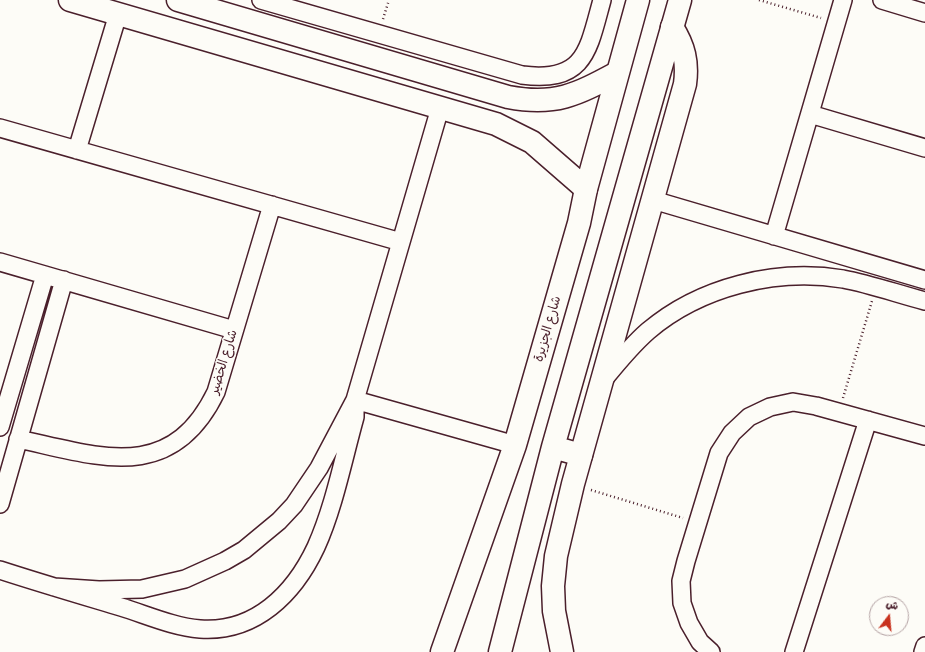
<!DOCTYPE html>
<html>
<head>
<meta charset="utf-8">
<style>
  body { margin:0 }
  #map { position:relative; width:925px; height:652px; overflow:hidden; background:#fdfcf7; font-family:Itim,"Playpen Sans Arabic",sans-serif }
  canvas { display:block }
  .north { position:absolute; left:869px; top:596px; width:40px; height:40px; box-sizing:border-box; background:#fdfcf7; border:1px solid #b5a4a5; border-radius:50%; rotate:16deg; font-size:11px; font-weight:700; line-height:16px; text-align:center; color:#4a1f2b }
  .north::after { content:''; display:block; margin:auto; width:14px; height:18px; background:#c8321e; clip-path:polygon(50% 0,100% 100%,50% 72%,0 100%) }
</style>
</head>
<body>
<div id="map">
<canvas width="925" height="652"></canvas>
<div class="north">ش</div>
</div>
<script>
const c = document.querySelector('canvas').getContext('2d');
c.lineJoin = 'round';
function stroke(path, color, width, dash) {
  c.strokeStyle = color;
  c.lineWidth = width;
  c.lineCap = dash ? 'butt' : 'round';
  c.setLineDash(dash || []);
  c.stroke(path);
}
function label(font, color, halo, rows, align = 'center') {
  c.font = font + ' Itim,"Playpen Sans Arabic",sans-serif';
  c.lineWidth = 3;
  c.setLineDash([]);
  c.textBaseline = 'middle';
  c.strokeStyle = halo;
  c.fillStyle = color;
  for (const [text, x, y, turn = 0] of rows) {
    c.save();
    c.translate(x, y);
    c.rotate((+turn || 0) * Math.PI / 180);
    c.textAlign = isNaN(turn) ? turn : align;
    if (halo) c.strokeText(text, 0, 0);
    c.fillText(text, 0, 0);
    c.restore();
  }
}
const path = new Path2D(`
  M759,0l62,18
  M383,19l6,-19
  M843,398l29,-97
  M591,490l92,28`);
const minor = new Path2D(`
  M261,0l261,75c63,8 66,-24 80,-75
  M882,0l43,13
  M810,114l115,34
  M0,128l401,114
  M77,150l41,-136
  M653,200l272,80
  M774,236l69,-236
  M0,262l234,68
  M605,378c13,-16 27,-33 43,-47 52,-44 127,-63 195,-52 27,5 55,15 82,22
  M355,400l160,45
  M0,427l45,-152
  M18,439c80,17 153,46 198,-47l56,-187
  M0,504l64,-224
  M0,570c40,13 81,25 121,37 26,8 53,20 79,22 55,4 94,-35 116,-82 18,-40 27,-87 39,-130v-7
  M54,587l45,3 43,-1 43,-10 40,-18 19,-11 35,-29 15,-16 25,-37 36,-68 85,-292
  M711,652l-11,-10 -11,-19 -7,-20 -1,-22 5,-20 33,-108 13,-20 17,-16 21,-10 23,-5 23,4 109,30
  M794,652l74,-232
  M923,652l2,-6`);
const tertiary = new Path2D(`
  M70,0l426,124 36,18 54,47
  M178,0l330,97c47,9 68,-2 109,-24
  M562,652l-8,-41 -1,-25 3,-30 17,-72 112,-400c3,-22 -1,-38 -13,-57`);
const primary = new Path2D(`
  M553,447l28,8
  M442,652l73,-207 64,-222 7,-34 52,-189
  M500,652l53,-205 127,-447`);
const streetNames = [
  ["شارع الجزيرة",548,329,-74],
  ["شارع الخضير",224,362,-73]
];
stroke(minor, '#4a1f2b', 20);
stroke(tertiary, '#4a1f2b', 25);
stroke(primary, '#4a1f2b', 25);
stroke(path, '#4a1f2b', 2.5, [1, 3]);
stroke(minor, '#fdfcf7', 17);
stroke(tertiary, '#fdfcf7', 22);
stroke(primary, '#fdfcf7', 22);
label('13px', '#4a1f2b', '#fdfcf7', streetNames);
</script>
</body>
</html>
